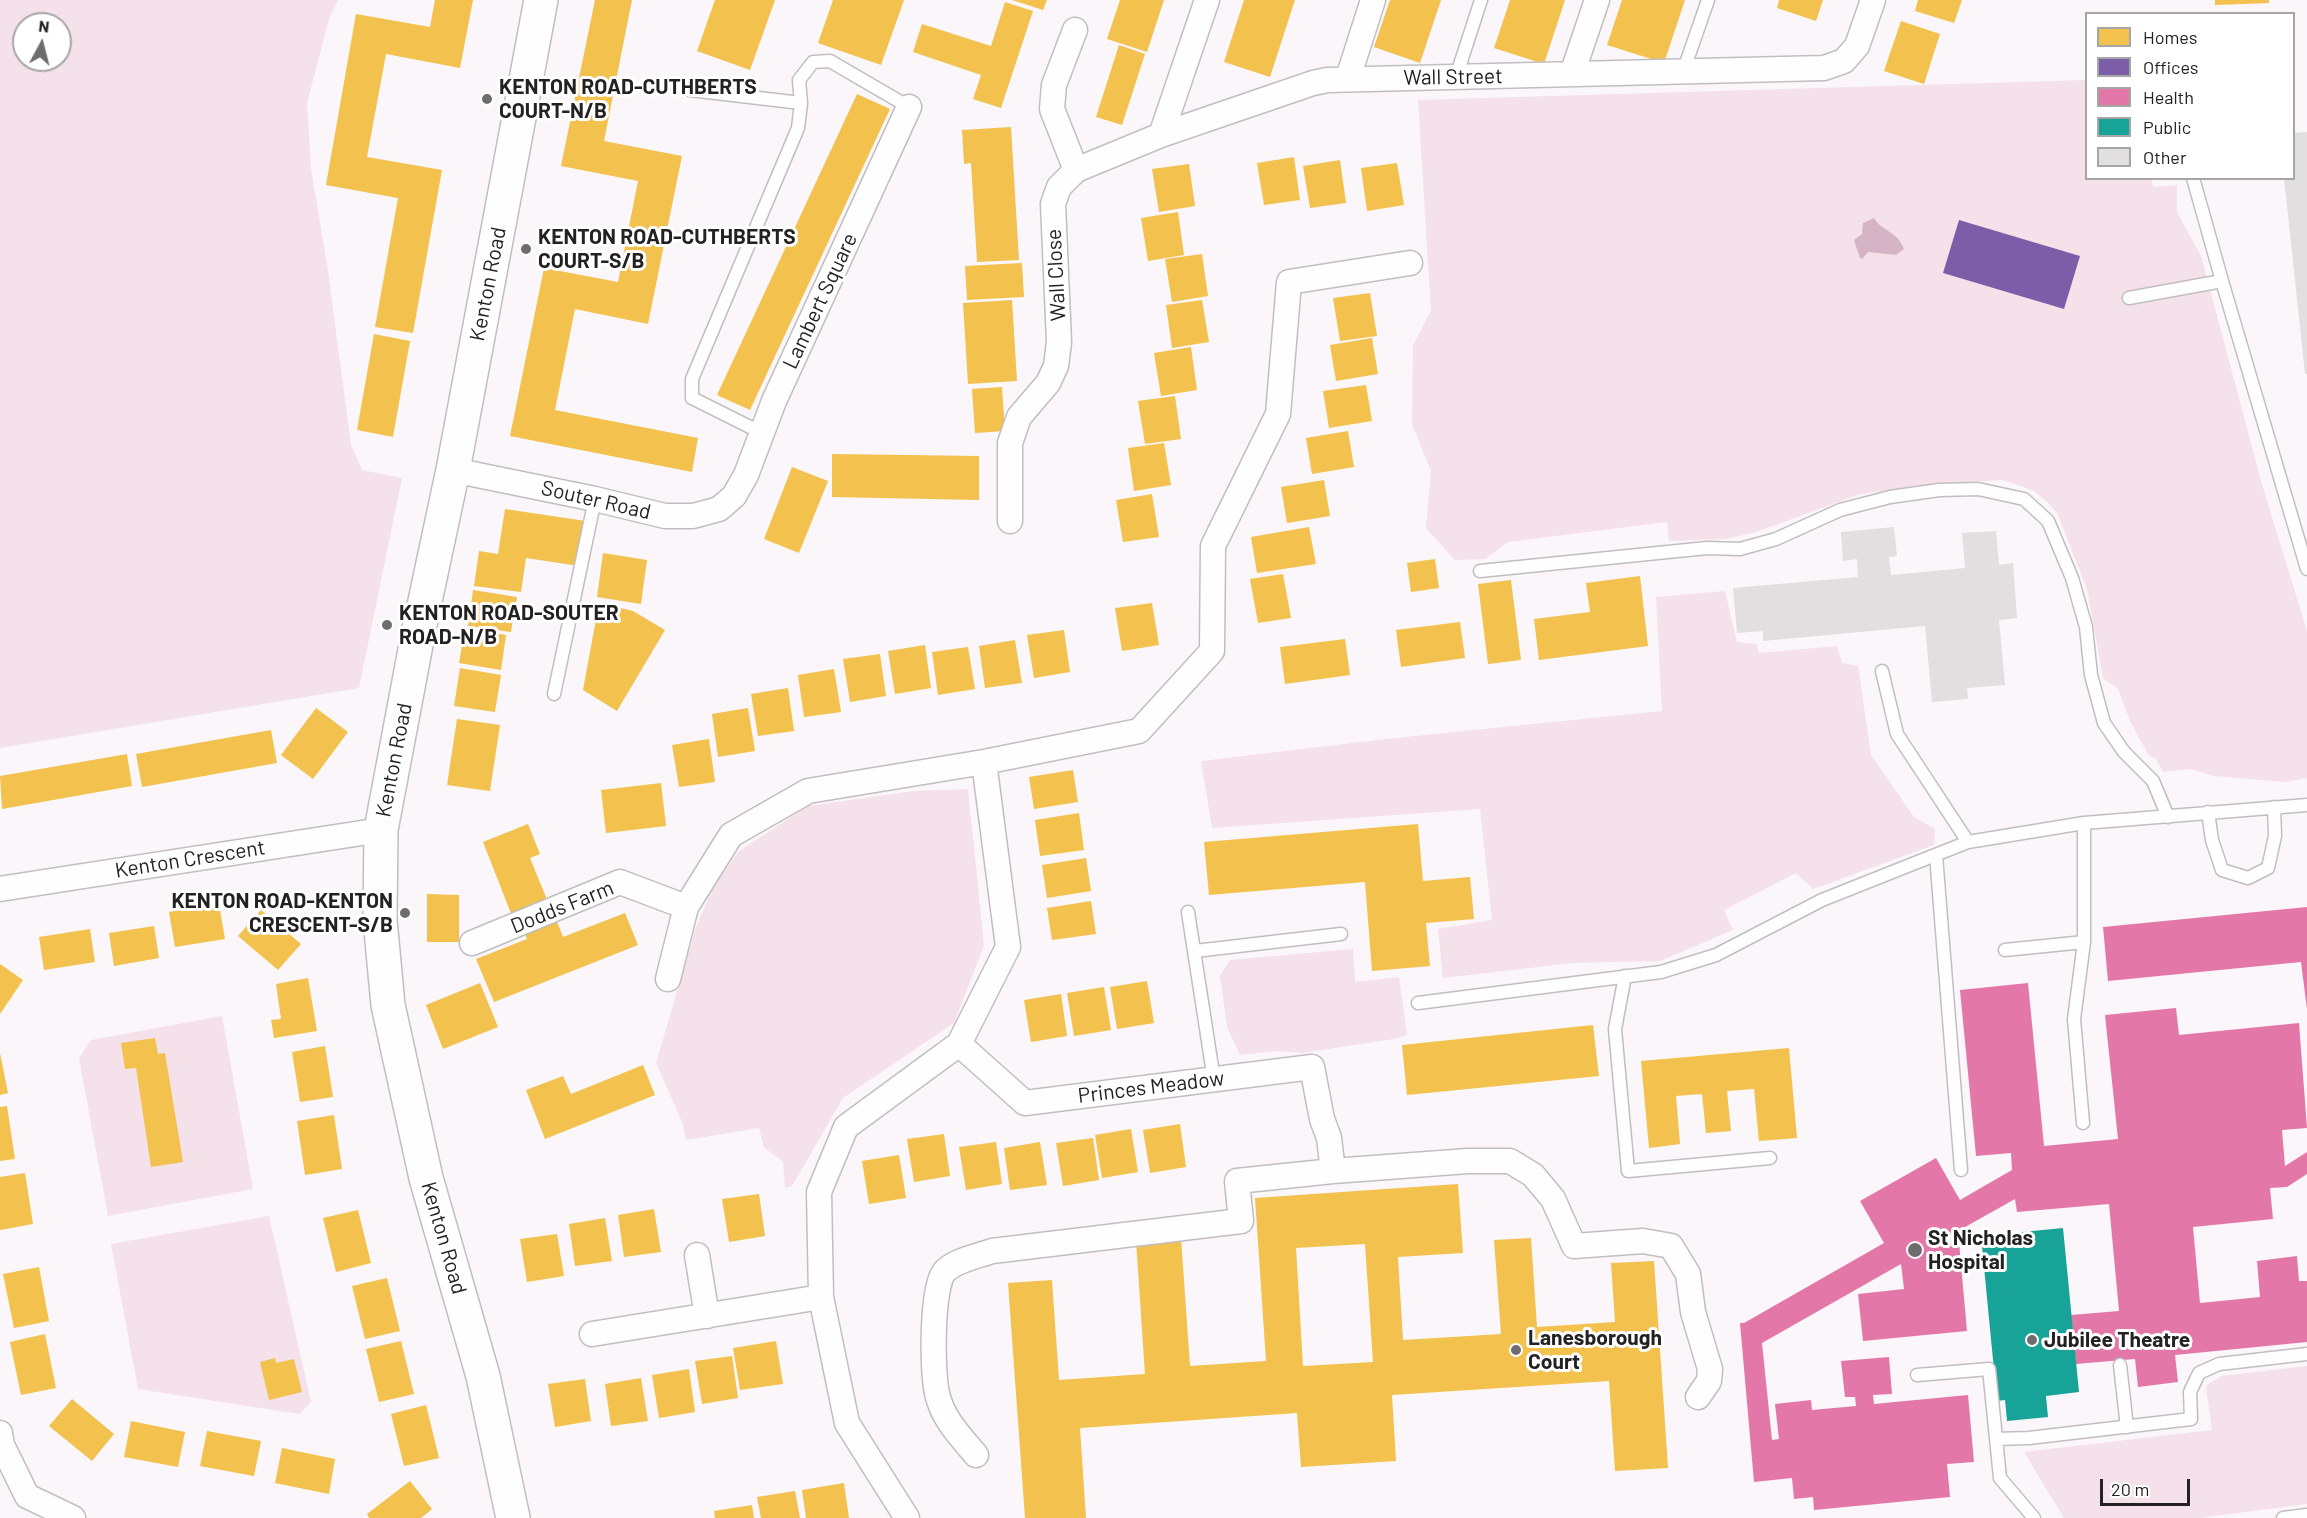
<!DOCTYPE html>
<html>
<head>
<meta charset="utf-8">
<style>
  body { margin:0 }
  #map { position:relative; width:2307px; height:1518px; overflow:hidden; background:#fbf6f9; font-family:Barlow,sans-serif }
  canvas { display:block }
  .legend { position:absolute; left:2085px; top:12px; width:210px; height:168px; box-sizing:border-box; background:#fff; border:2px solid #a7a6a7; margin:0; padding:8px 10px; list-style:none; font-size:18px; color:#242123 }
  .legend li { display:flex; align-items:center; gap:12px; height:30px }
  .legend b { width:30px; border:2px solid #a7a6a7 }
  .north { position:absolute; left:12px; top:12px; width:60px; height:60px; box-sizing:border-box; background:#fff; border:2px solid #a7a6a7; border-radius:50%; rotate:7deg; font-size:16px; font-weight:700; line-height:24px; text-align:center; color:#242123 }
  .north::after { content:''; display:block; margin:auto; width:21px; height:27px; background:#6f6c6e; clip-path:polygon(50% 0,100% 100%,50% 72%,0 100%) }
  .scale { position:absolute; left:2100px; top:1479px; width:90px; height:27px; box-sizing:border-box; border:3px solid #242123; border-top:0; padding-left:8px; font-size:18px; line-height:21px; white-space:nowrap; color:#242123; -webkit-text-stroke:4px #fff; paint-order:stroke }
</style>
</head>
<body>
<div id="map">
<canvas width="2307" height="1518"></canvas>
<ul class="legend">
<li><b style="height:16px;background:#f2c14e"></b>Homes</li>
<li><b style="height:16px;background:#7b5ea7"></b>Offices</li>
<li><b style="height:16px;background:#e377a8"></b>Health</li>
<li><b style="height:16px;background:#17a398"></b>Public</li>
<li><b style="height:16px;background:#e2dfe0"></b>Other</li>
</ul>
<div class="north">N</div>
<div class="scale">20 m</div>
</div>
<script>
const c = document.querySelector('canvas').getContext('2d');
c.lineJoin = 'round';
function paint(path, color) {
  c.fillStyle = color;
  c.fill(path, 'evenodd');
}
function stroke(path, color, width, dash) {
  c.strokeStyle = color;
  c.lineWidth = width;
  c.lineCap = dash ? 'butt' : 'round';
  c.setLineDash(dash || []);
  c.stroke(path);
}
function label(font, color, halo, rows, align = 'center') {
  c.font = font + ' Barlow,sans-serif';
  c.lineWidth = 6;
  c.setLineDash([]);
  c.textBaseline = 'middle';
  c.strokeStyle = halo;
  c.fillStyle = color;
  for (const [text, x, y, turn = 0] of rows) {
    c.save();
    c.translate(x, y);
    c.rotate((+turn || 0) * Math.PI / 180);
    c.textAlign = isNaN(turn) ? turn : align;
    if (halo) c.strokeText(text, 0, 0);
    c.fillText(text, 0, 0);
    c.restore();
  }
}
const green = new Path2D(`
  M0,0h338l-9,19 -22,84 4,66 16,95 24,181 11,25 40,8 -43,210 -359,60zM24,24h36v36h-36z
  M2086,80v98l66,1 1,8 24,-2v27l24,44 60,225 46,150v147l-21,4 -72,-6 -24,-7 -27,3 -7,-13 -7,-3 -19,-35 -12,-32 -15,-11 -16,-89 -30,-76 -11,-12 -12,-10 -31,-11 -59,3 -84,11 -104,38 -30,7 -57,2 -2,-19 -159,20 -23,17 -30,1 -29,-32 5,-57 -19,-47 1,-79 18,-34 -13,-211z
  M1725,591l12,51 19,2 3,9 78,-7 5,17 16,3 13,89 43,62 21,12 -1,16 -121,44 -17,-16 -72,37 9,20 -73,31 -88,2 -129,15 -5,-49 54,-9 -12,-111 -268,19 -11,-67 194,-23 267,-27 -6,-114z
  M968,789l16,157 -30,77 -111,75 -51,88 -7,2 -2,-26 -19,-15 -5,-19 -73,12 -3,-16 -27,-61 40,-136 17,-39 25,-36 70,-46 106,-15z
  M1353,949l2,33 44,-5 8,58 -13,4 -92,14 -25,-2 -37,4 -13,-28 -7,-51 10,-16z
  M222,1016l31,173 -145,27 -29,-158 12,-18z
  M269,1216l42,186 -12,12 -161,-25 -27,-145z
  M2307,1366v138l-108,14h-135l-40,-66 188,-22 -6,-44 15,-10z`);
const water = new Path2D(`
  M1874,218c8,14 23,12 30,31l-8,6 -28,-3 -6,7 -2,-1 -6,-18 8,-6 1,-11z`);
const homes = new Path2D(`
  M435,0h38l-13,68 -74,-14 -19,103 75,13 -29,163 -38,-6 23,-129 -72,-13 30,-171 74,13z
  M595,0h37l-28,141 78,15 -34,168 -73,-15 -20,101 143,28 -6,34 -182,-36 34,-168 74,14 20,-101 -77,-15z
  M715,0h60l-25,70 -53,-19z
  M833,0h71l-23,65 -63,-22z
  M1012,0h35l-4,10z
  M1120,0h44l-17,52 -40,-13z
  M1244,0h51l-25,77 -46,-15z
  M1390,0h51l-21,63 -46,-16z
  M1510,0h55l-21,64 -50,-16z
  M1622,0h63l-21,63 -57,-18z
  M1779,0h44l-7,21 -39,-13z
  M1918,0h44l-8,23 -39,-12z
  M2215,0h54v3l-54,2z
  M1005,2l28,9 -32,97 -28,-9 8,-24 -68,-23 9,-28 69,22z
  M1901,21l39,13 -16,50 -40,-13z
  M1119,45l26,9 -23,71 -26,-8z
  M857,94l33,15 -140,301 -33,-15z
  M1011,127l8,133 -42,2 -6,-99 -7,1 -2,-34z
  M1294,157l6,43 -36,5 -7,-42z
  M1340,160l6,43 -36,5 -7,-42z
  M1397,163l7,42 -37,6 -6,-43z
  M1189,164l6,42 -36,6 -7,-43z
  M1178,212l6,43 -36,6 -7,-43z
  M1202,254l6,42 -36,6 -7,-43z
  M1022,263l2,34 -57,3 -2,-34z
  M1370,293l7,43 -37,5 -7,-43z
  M1012,300l5,81 -49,3 -5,-81z
  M1202,300l7,42 -37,6 -6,-43z
  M374,334l36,7 -17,96 -36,-7z
  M1372,338l6,36 -42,7 -6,-36z
  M1191,347l6,43 -36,6 -7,-43z
  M1366,385l6,36 -43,7 -6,-37z
  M1002,387l3,44 -30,2 -3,-44z
  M1175,396l6,43 -36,5 -7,-43z
  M1348,431l6,36 -42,7 -6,-36z
  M1164,443l7,42 -37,6 -6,-43z
  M832,454l147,2v44l-147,-3z
  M792,467l36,14 -29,72 -35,-14z
  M1324,480l6,36 -43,7 -6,-36z
  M1152,494l7,43 -36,5 -7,-42z
  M505,509l81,12 -7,45 -53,-8 -5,34 -47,-6 5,-35 19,3z
  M1309,527l7,37 -59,9 -6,-36z
  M603,553l44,7 -6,44 -44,-7z
  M1435,559l4,29 -28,4 -4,-29z
  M1283,574l8,44 -33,5 -8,-44z
  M1640,576l8,70 -109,14 -5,-41 56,-7 -4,-29z
  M1511,580l10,80 -33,4 -10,-80z
  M473,590l44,7 -6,35 -43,-6z
  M599,603l34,8 32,19 -48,81 -34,-21z
  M1152,603l7,42 -37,6 -7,-43z
  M1460,622l5,36 -64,9 -5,-37z
  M465,628l41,7 -5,35 -42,-7z
  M1064,630l6,42 -36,6 -7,-43z
  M1345,639l5,36 -65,9 -5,-37z
  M1015,640l7,43 -37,5 -6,-42z
  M925,645l6,43 -36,6 -7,-43z
  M968,647l7,42 -37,6 -6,-43z
  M880,654l6,42 -36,6 -7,-43z
  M460,668l41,7 -6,37 -41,-6z
  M834,669l7,43 -37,5 -6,-42z
  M788,688l6,43 -36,5 -7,-42z
  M316,708l32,24 -35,47 -32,-24z
  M748,708l7,43 -37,6 -6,-43z
  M457,719l43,6 -10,66 -43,-6z
  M271,730l6,33 -135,24 -6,-33z
  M709,739l6,43 -36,5 -7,-42z
  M127,754l5,32 -130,23 -2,-33z
  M1073,770l5,32 -44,7 -5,-32z
  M661,783l5,43 -60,7 -5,-43z
  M1079,813l5,37 -44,6 -5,-36z
  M528,824l12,30 -10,4 18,44 -36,14 -29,-74z
  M1418,824l5,57 47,-4 4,42 -48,4 4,43 -58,5 -7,-89 -156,13 -5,-53z
  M1086,858l5,33 -44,7 -5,-33z
  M427,894l32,1v47h-32z
  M1091,901l5,33 -44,6 -5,-32z
  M219,904l6,35 -50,8 -6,-35z
  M261,910l40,34 -23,26 -40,-34z
  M625,913l13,32 -144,57 -18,-43 51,-20 -5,-13 32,-12 9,23z
  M154,926l5,32 -45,8 -5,-33z
  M90,929l5,33 -51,8 -5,-33z
  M0,964l23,16 -23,34z
  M308,978l9,53 -43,7 -3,-18 10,-1 -5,-35z
  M1147,981l7,42 -37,6 -7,-42z
  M480,983l18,44 -55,22 -17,-44z
  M1104,987l7,43 -37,6 -7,-43z
  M1061,994l6,42 -36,6 -7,-42z
  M1593,1025l6,51 -192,19 -5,-50z
  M155,1038l3,16 7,-1 18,109 -32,5 -15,-99 -11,1 -4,-26z
  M325,1046l8,51 -33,5 -8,-50z
  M1789,1048l8,90 -38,3 -5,-52 -27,2 4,40 -25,2 -4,-39 -26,2 4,48 -31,4 -8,-87z
  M0,1053l8,40 -8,2z
  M643,1065l12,30 -110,44 -19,-49 37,-14 8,18z
  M7,1106l8,53 -15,2v-54z
  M334,1115l8,54 -37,6 -8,-54z
  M1180,1124l6,43 -36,6 -7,-43z
  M1131,1129l7,43 -36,6 -7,-43z
  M944,1134l6,42 -36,6 -7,-43z
  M1093,1138l6,42 -36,6 -7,-43z
  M996,1142l6,42 -36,6 -7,-43z
  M1040,1142l7,43 -37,5 -6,-42z
  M899,1155l7,43 -37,6 -7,-43z
  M25,1173l8,51 -33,6v-53z
  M1458,1184l5,69 -65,4 5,83 98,-6 -7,-94 37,-2 6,89 78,-5 -4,-59 43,-2 14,207 -53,3 -6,-90 -217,14 4,66 -95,6 -4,-54 -217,15 6,90h-61l-17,-235 44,-3 7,100 86,-6 -9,-133 45,-3 9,128 76,-5 -11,-163zM1365,1244l8,118 -70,4 -7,-118z
  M759,1194l6,42 -36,6 -7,-43z
  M654,1209l7,43 -37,5 -6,-42z
  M358,1210l13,53 -35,9 -13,-54z
  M605,1218l7,43 -37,5 -6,-42z
  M557,1234l7,42 -37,6 -7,-43z
  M39,1267l10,54 -35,7 -11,-54z
  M387,1278l13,53 -35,8 -13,-53z
  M45,1334l11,54 -35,7 -11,-53z
  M401,1341l13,53 -35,8 -13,-53z
  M776,1341l7,43 -43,6 -7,-42z
  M732,1356l6,42 -36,6 -7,-43z
  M275,1358l1,5 18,-4 8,33 -33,8 -9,-38z
  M689,1369l6,43 -36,6 -7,-43z
  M641,1378l7,43 -37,5 -6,-42z
  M585,1379l6,42 -36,6 -7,-43z
  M72,1399l42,35 -22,27 -43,-35z
  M426,1405l13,53 -35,8 -13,-52z
  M131,1421l54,11 -7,35 -54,-10z
  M207,1431l54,10 -7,35 -54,-10z
  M282,1448l53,11 -6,35 -54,-11z
  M410,1481l22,28 -11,9h-52l-2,-4z
  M844,1483l5,35h-43l-4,-28z
  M795,1491l5,27h-39l-4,-21z
  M752,1505l2,13h-39l-1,-7z`);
const offices = new Path2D(`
  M1959,220l121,36 -16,53 -121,-36z`);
const health = new Path2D(`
  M2307,907v102l-6,-47 -193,19 -5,-54z
  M2028,983l16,163 74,-7 -13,-124 71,-7 3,27 120,-12 8,105 -25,2 3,36 22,-14v22l-20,13 -17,1 3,31 -80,8 7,76 60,-6 -3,-36 40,-5 2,25h8v61l-132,13 3,27 -40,5 -3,-28 -59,5 -5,-49 48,-4 -10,-107 -92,8 -2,-13 -80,45 24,-2 8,89 -104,10 -5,-47 46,-5 -3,-25 -139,79 10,97 7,-1 -4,-35 36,-4 1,10 44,-4 -1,-9h-10l-4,-36 48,-4 3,37 -19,1 1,9 94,-9 6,67 -27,2 3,33 -136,13 -1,-13 -19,2 -2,-21 -38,4 -14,-159h4l140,-80 -24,-42 76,-43 24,42 52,-30 -1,-17 -35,3 -16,-166z`);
const public = new Path2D(`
  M2063,1228l16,164 -33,4 2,21 -41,4 -2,-21 -8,1 -16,-165z`);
const building = new Path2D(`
  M2307,132v242h-2l-21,-196h10v-45z
  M1894,527l3,29 -8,1 2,18 74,-7 -3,-35 34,-2 3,34 14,-2 4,55 -18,2 6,65 -38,3 1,11 -36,3 -7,-76 -162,15v-10l-26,2 -4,-45 125,-11 -1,-18 -14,2 -2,-29z`);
const lane = new Path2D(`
  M1683,72l25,-72
  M1456,77l25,-77
  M690,90l111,13
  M2193,178l29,103
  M2129,298l93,-17 85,288
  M762,433l-70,-35v-19l106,-251 3,-25 -2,-23 14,-18 17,-1 79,46
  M1480,571l227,-23 33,1 36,-10 64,-29 50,-13 49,-7 39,-1 46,10 24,22 24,57 14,49 5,48 13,48 20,29 29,29 15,36
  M1882,671l15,63 71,108
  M554,694l41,-195
  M2208,812l4,28 10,30 26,8 20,-10 7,-32 -1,-29
  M1936,855l25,315
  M1188,912l26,168
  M2005,950l79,-8
  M1195,951l146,-17
  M1625,976l-10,53 13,142 142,-13
  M1418,1003l243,-31 55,-17 106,-55 146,-58 116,-19 223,-18
  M2083,1123l-9,-104 10,-77v-119
  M2120,1365l7,62
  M1917,1375l72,-6 11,109 34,40
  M1996,1439l33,-1 162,-19 -1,-27 9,-19 20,-9 88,-10
  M2283,1518l24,-3`);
const street = new Path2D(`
  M1075,30l-21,55 -2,24 24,61
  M1572,74l25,-74
  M1348,78l25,-78
  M1161,135l46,-135
  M453,470l142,29 70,17h28l26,-7 15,-13 12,-21 28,-74 135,-294
  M1010,521v-78l9,-26 29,-34 8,-17 3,-24 -6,-138 6,-17 17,-17 85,-35 152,-52 14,-3 497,-12 20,-7 13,-15 16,-46
  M0,889l381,-59
  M472,943l148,-61 66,25
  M668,979l18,-72 45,-72 77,-44 176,-29 155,-31 73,-80 1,-105 65,-132 11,-132 121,-19
  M959,1044l66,59 287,-36 10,52 7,19 4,33 -96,10 4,40 -249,30c-14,5 -36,9 -47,20 -14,14 -13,102 -8,122 5,25 23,43 39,62
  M1333,1171l135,-10h42l23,14 20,24 21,47 69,-5 28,5 17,28 5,38 17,57 -1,12 -11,16
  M697,1255l10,61
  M592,1334l229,-37
  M0,1433l2,12 25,51 46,22
  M907,1518l-60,-95 -26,-126 -2,-105 27,-65 113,-83 49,-97 -24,-185`);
const secondary = new Path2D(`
  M513,1518l-30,-142 -57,-198 -38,-173 -8,-85 1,-90 37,-196 35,-164 88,-470`);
const markers = [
  [487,99,6,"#6f6c6e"],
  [526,249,6,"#6f6c6e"],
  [387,625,6,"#6f6c6e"],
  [405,913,6,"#6f6c6e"],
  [1915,1250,8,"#6f6c6e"],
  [2032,1340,6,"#6f6c6e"],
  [1516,1350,6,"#6f6c6e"]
];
const streetNames = [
  ["Wall Street",1453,77,-1],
  ["Wall Close",1056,275,-93],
  ["Kenton Road",488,284,-79],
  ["Lambert Square",820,301,-65],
  ["Souter Road",596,500,13],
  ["Kenton Road",394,760,-79],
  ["Kenton Crescent",190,859,-9],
  ["Dodds Farm",562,907,-22],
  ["Princes Meadow",1151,1087,-7],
  ["Kenton Road",444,1238,74]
];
const poiNames = [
  ["KENTON ROAD-CUTHBERTS",499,87],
  ["COURT-N/B",499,111],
  ["KENTON ROAD-CUTHBERTS",538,237],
  ["COURT-S/B",538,261],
  ["KENTON ROAD-SOUTER",399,613],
  ["ROAD-N/B",399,637],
  ["KENTON ROAD-KENTON",393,901,"right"],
  ["CRESCENT-S/B",393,925,"right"],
  ["St Nicholas",1928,1238],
  ["Hospital",1928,1262],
  ["Lanesborough",1528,1338],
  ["Court",1528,1362],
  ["Jubilee Theatre",2044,1340]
];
paint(green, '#f4e1ea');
paint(water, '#d5b4c5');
paint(homes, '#f2c14e');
paint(offices, '#7b5ea7');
paint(health, '#e377a8');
paint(public, '#17a398');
paint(building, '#e2dfe0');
stroke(lane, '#c2bec0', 15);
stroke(street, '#c2bec0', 27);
stroke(secondary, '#c2bec0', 36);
stroke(lane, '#fefefe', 12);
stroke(street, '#fefefe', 24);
stroke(secondary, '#fefefe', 33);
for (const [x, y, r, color] of markers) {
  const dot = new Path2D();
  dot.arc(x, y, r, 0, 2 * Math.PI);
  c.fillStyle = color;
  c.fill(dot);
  stroke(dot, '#fff', 2);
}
label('21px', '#242123', '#fff', streetNames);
label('bold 21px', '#242123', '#fff', poiNames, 'left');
</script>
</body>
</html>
